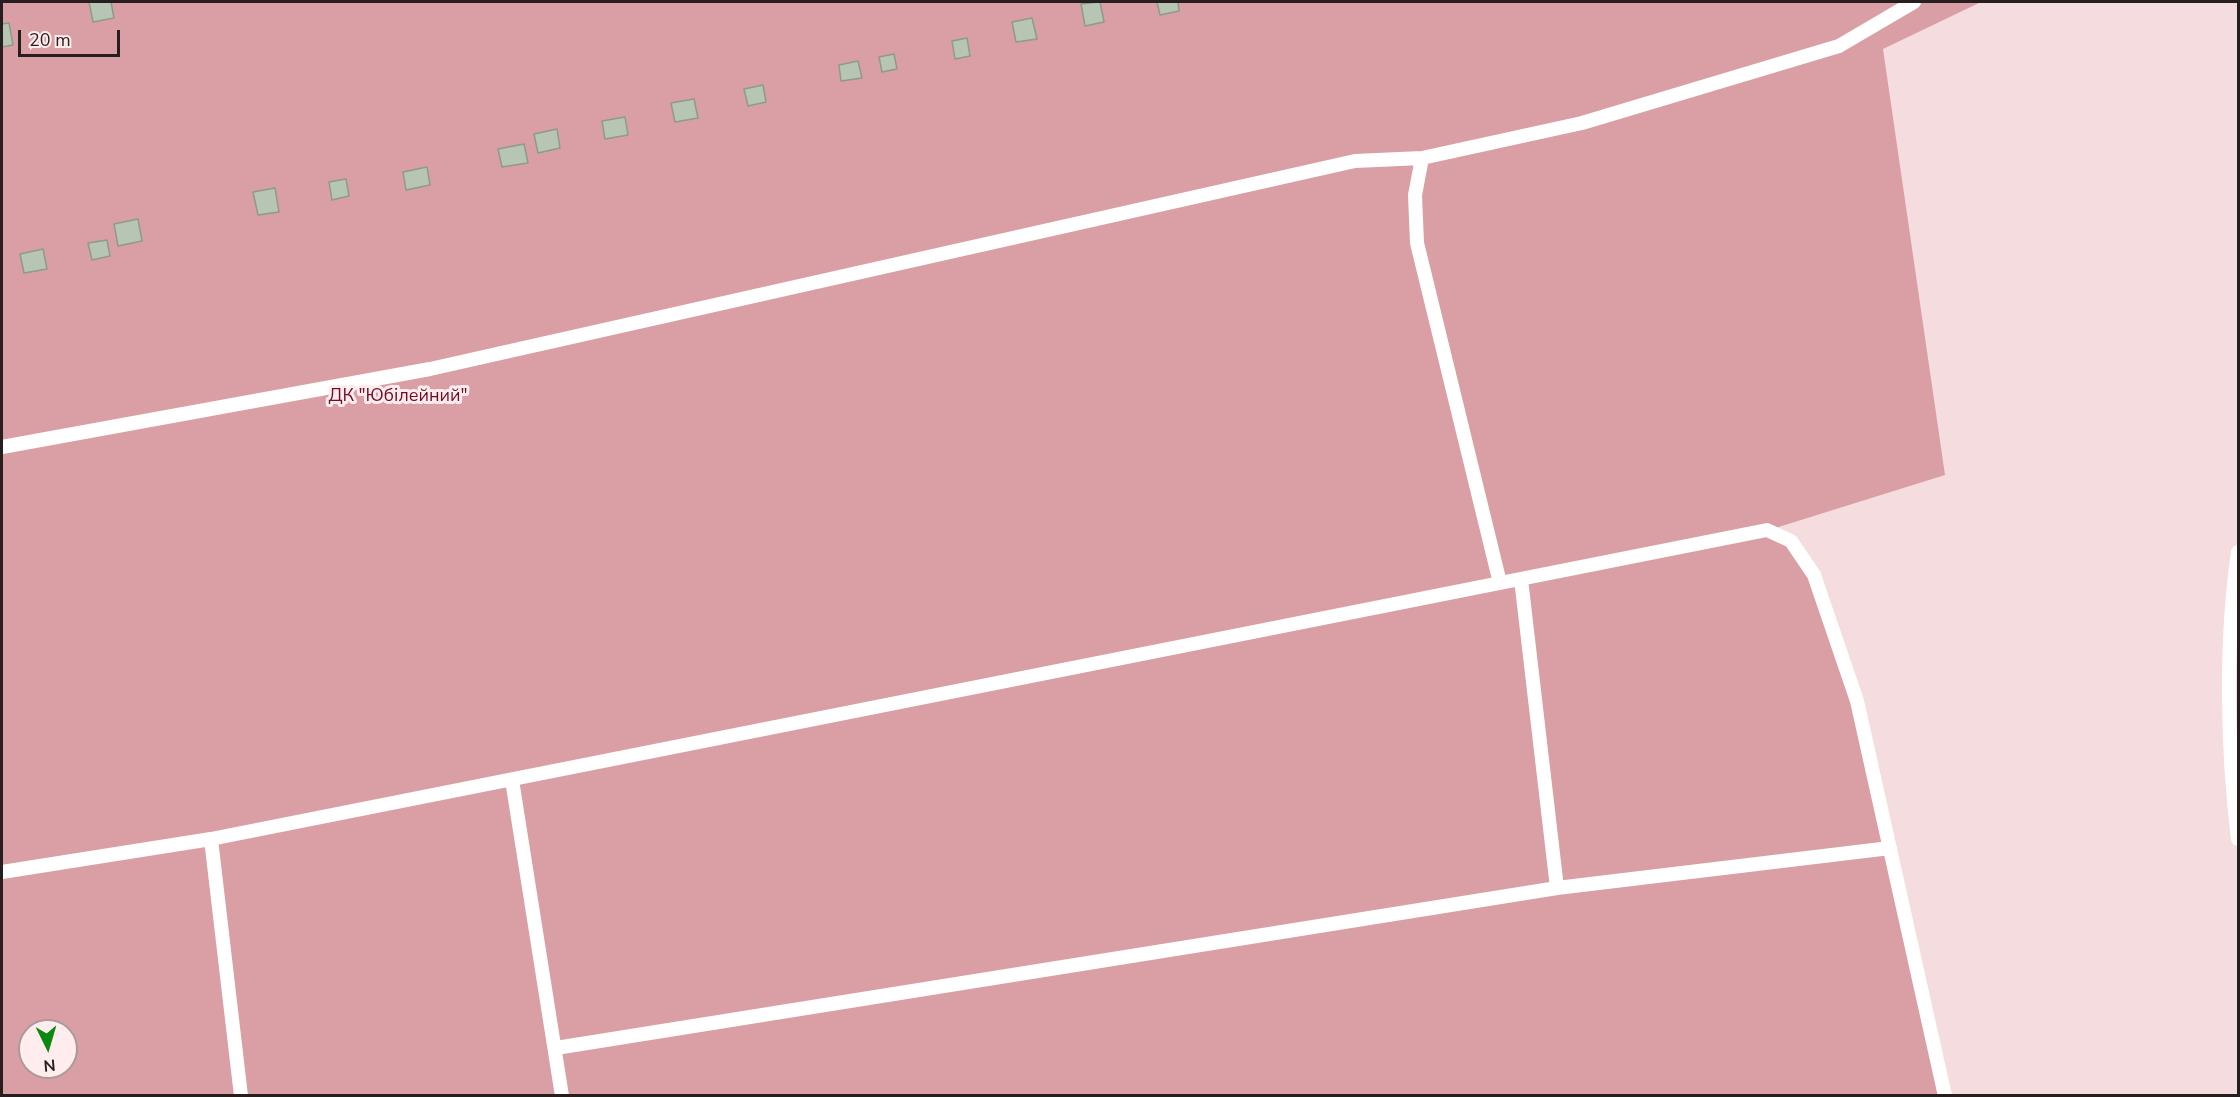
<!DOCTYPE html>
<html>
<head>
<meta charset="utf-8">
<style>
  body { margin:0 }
  #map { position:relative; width:2240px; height:1097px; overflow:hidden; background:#f5dddf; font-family:"Nunito Sans",sans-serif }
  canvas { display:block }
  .frame { position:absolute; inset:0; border:3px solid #271e1f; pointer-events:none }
  .north { position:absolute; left:18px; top:1019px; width:60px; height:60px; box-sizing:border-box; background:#ffeced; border:2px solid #a99a9b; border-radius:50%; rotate:175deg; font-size:16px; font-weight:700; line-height:24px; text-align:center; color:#271e1f }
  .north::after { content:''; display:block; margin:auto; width:21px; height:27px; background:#0a8911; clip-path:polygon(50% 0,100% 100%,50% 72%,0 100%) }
  .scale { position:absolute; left:18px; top:30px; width:102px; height:27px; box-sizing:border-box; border:3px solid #271e1f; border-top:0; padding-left:8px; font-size:18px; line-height:21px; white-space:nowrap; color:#271e1f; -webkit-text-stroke:4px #ffeced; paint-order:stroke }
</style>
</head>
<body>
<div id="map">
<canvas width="2240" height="1097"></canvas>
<div class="frame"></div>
<div class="north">N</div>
<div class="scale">20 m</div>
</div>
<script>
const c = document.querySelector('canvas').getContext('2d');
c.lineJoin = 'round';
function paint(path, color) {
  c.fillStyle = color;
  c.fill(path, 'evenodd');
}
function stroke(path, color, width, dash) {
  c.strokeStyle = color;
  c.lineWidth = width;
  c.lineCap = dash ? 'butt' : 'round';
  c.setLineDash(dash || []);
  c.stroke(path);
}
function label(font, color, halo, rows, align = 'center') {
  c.font = font + ' "Nunito Sans",sans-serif';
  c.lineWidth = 6;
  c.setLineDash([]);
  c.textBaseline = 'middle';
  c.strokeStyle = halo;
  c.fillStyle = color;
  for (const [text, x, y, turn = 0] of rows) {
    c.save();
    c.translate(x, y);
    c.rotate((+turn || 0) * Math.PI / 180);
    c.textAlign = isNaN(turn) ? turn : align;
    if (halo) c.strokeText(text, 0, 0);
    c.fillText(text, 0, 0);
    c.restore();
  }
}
const green = new Path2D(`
  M2,2h1979l-98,47 62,426 -176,55 22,11 23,34 43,126 88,394 -1943,1zM30,1031h36v36h-36z`);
const building = new Path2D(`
  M89,2h22l3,16 -21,4z
  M1100,2l4,20 -19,4 -4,-22z
  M1157,2h21l1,9 -19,4z
  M1032,18l5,21 -21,3 -4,-20z
  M9,23l4,22 -11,2v-23z
  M967,38l3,18 -15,3 -3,-18z
  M894,54l3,15 -15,3 -3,-15z
  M858,61l4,17 -21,3 -2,-16z
  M763,85l3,17 -18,4 -4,-17z
  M694,99l4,19 -23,4 -4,-19z
  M625,117l3,18 -23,4 -3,-18z
  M557,129l3,19 -22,5 -4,-19z
  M524,144l4,19 -26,4 -4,-18z
  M427,167l3,18 -24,5 -3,-18z
  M346,179l3,17 -17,4 -3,-18z
  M275,188l4,24 -21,3 -5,-23z
  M138,219l4,22 -24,5 -4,-22z
  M107,240l3,16 -18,4 -4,-17z
  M43,249l4,20 -23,4 -4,-19z`);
const service = new Path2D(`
  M1422,158l-7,37 2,48 83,340 267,-53 24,11 23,34 43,126 88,395
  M2,447l428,-78 925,-208 67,-3 160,-35 257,-77 75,-44
  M2238,552c-13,89 -11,198 0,287
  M1521,579l36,309
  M512,780l50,316
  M211,839l30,257
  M2,872l209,-33 1289,-256
  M556,1048l1001,-160 333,-40`);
const parkNames = [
  ["ДК \"Юбілейний\"",398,397]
];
paint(green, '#d99fa5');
paint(building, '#b7c5b5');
stroke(building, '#8d9a8c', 1.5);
stroke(service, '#fff', 14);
label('18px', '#700d29', '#ffeced', parkNames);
</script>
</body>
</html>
